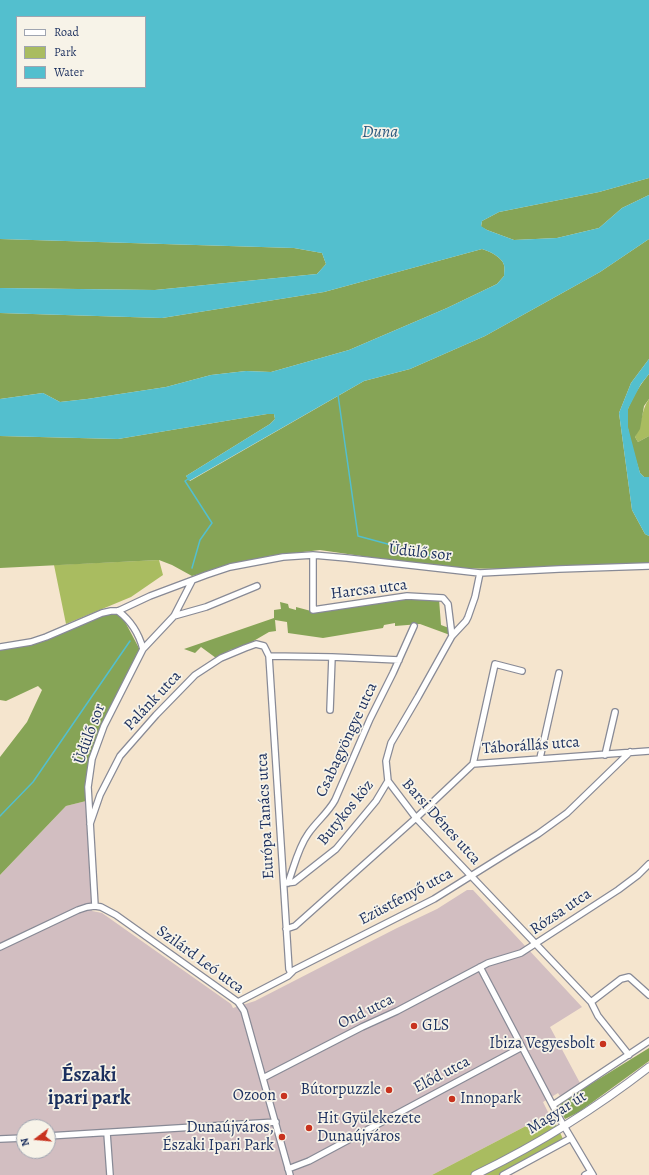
<!DOCTYPE html>
<html>
<head>
<meta charset="utf-8">
<style>
  body { margin:0 }
  #map { position:relative; width:649px; height:1175px; overflow:hidden; background:#f5e5ce; font-family:Alegreya,serif }
  canvas { display:block }
  .legend { position:absolute; left:16px; top:16px; width:130px; height:72px; box-sizing:border-box; background:#f7f3e8; border:1px solid #9fa5b1; margin:0; padding:5px 7px; list-style:none; font-size:12px; color:#1b2f5e }
  .legend li { display:flex; align-items:center; gap:8px; height:20px }
  .legend b { width:20px; border:1px solid #9fa5b1 }
  .north { position:absolute; left:16px; top:1119px; width:40px; height:40px; box-sizing:border-box; background:#f7f3e8; border:1px solid #9fa5b1; border-radius:50%; rotate:254deg; font-size:11px; font-weight:700; line-height:16px; text-align:center; color:#1b2f5e }
  .north::after { content:''; display:block; margin:auto; width:14px; height:18px; background:#c8321e; clip-path:polygon(50% 0,100% 100%,50% 72%,0 100%) }
</style>
</head>
<body>
<div id="map">
<canvas width="649" height="1175"></canvas>
<ul class="legend">
<li><b style="height:5px;background:#fff"></b>Road</li>
<li><b style="height:11px;background:#a9bc60"></b>Park</li>
<li><b style="height:11px;background:#53bfce"></b>Water</li>
</ul>
<div class="north">N</div>
</div>
<script>
const c = document.querySelector('canvas').getContext('2d');
c.lineJoin = 'round';
function paint(path, color) {
  c.fillStyle = color;
  c.fill(path, 'evenodd');
}
function stroke(path, color, width, dash) {
  c.strokeStyle = color;
  c.lineWidth = width;
  c.lineCap = dash ? 'butt' : 'round';
  c.setLineDash(dash || []);
  c.stroke(path);
}
function label(font, color, halo, rows, align = 'center') {
  c.font = font + ' Alegreya,serif';
  c.lineWidth = 3.5;
  c.setLineDash([]);
  c.textBaseline = 'middle';
  c.strokeStyle = halo;
  c.fillStyle = color;
  for (const [text, x, y, turn = 0] of rows) {
    c.save();
    c.translate(x, y);
    c.rotate((+turn || 0) * Math.PI / 180);
    c.textAlign = isNaN(turn) ? turn : align;
    if (halo) c.strokeText(text, 0, 0);
    c.fillText(text, 0, 0);
    c.restore();
  }
}
const industrial = new Path2D(`
  M86,801l6,110 10,2 129,91 2,4 22,-7 142,-73 40,-19 30,-19h6l109,117 -32,20 30,56 -20,13 -2,-3 -15,9 6,12 -117,61h-432v-300l66,-69zM24,1127h24v24h-24z`);
const green = new Path2D(`
  M649,399v37l-11,6 -3,-5c7,-12 6,-27 14,-38z
  M159,560l4,15 -32,22 -65,27 -12,-59z
  M549,1114h2l13,27 -62,34h-70z`);
const forest = new Path2D(`
  M649,178v17l-27,13 -23,20 -42,10 -43,2 -27,-10 -6,-3 1,-6 17,-9 100,-20z
  M0,239l294,9 28,5 4,11 -9,10 -162,16 -155,-2z
  M649,239v120l-18,24 -12,30 13,97 13,24 4,2v31l-140,2 -65,-1 -124,-18 -51,6 -77,20 -20,-11 -13,-5 -159,8v-132l118,3 149,-25h7l1,5 -5,5 -84,52 4,5 174,-100 46,-12 75,-33 115,-64z
  M482,249c7,2 20,8 22,16 1,3 0,8 0,11l-7,8 -50,24 -98,42 -78,22 -25,-1 -35,4 -45,12 -79,12 -27,3 -17,-9 -43,6v-86l162,5 162,-26z
  M649,374v25l-5,7 -4,23 -5,8 3,5 11,-6v41h-5l-4,-4c-5,-18 -16,-46 -12,-64 3,-10 14,-27 21,-35z
  M406,598l33,1 2,26 8,3 1,7 -30,-11 -25,2v-3l-11,2 -1,3 -60,10 -35,-5 -1,-11 -12,-2 1,11 -7,1 -24,14 -15,4 -14,8 -15,-11 -6,6 -11,-4 90,-31v-8l7,-1 -1,-7 8,2 1,4 7,2v-3l15,4z
  M115,610l8,8 17,32 -51,113 -3,38 -20,5 -66,69v-118l27,-35 15,-32 -4,-4 -32,15 -6,-1v-52l27,-4z
  M649,1048v13l-70,51 -14,7 -7,-13 28,-19z`);
const water = new Path2D(`
  M0,0h649v178l-50,14 -100,20 -17,9 -1,5 6,4 27,10 43,-2 42,-10 23,-20 27,-13v44l-49,33 -115,64 -75,33 -46,12 -175,100 -3,-5 84,-52 5,-5 -1,-5h-7l-149,25 -118,-3v-37l43,-6 17,9 27,-3 79,-12 45,-12 35,-4 25,1 78,-22 98,-42 50,-24 7,-8c0,-3 1,-8 0,-11 -2,-8 -15,-14 -22,-16l-158,43 -162,26 -162,-5v-25l155,2 162,-16 9,-10 -4,-11 -28,-5 -294,-9zM17,17h128v70h-128z
  M649,359v15l-8,10 -13,25v18l12,46 4,4h5v59l-4,-2 -13,-24 -13,-97 12,-30z`);
const stream = new Path2D(`
  M338,395l20,141 74,20
  M188,479l-3,2 27,42 -12,17 -8,28
  M0,816l33,-34 97,-141`);
const minor = new Path2D(`
  M313,555v55l94,-14 36,2 5,6 4,32
  M480,573l-5,24 -7,20 -2,4 -14,15 -34,61 -27,46 -5,18 2,20 28,37 175,184 7,14 31,39
  M174,616l32,-9 51,-21
  M0,647l31,-5 15,-5 56,-24 9,-2h7l32,-15 56,-21 24,-8 53,-10 30,-2 34,3 133,15 79,-4 90,-3
  M143,649l31,-33 18,-35
  M269,656l63,1 67,3
  M330,710l2,-53
  M605,755l10,-43
  M540,758l19,-85
  M473,764l22,-100 27,7
  M90,824l10,-29 20,-39 36,-41 39,-40 26,-17 24,-10 11,-4 8,2 5,10 20,313 2,4
  M286,883l8,-1 42,-33 40,-48 12,-20
  M288,883c6,-16 10,-35 20,-49 8,-12 20,-21 27,-34l35,-81 23,-46 21,-47
  M95,906l-7,-119 4,-28 12,-33 39,-77c-4,-15 -13,-29 -25,-38
  M286,929l9,-3 121,-108 57,-54 176,-13
  M0,947l78,-37 9,-3 8,-1 6,1 15,8 122,87 6,9 46,164
  M480,967l81,154 32,54
  M238,1002l50,-26 6,-6 140,-71 104,-65 29,-21 63,-61
  M591,1002l30,-23 8,-2 20,18
  M263,1078l99,-51 35,-16 91,-48 33,-10 97,-63 20,-15 11,-11
  M553,1105l96,-64
  M107,1133l3,42
  M48,1136l228,-14
  M0,1139l24,-1
  M288,1169l21,-8 213,-114
  M503,1175l68,-37
  M585,1175l6,-3`);
const tertiary = new Path2D(`
  M475,1175c62,-30 120,-66 174,-108`);
const markers = [
  [414,1026,4,"#c8321e"],
  [603,1044,4,"#c8321e"],
  [389,1090,4,"#c8321e"],
  [284,1096,4,"#c8321e"],
  [452,1099,4,"#c8321e"],
  [309,1128,4,"#c8321e"],
  [282,1137,4,"#c8321e"]
];
const streetNames = [
  ["Üdülő sor",420,553,6],
  ["Harcsa utca",369,590,-7],
  ["Palánk utca",153,701,-47],
  ["Üdülő sor",90,734,-70],
  ["Csabagyöngye utca",347,740,-65],
  ["Táborállás utca",531,746,-4],
  ["Butykos köz",346,813,-51],
  ["Európa Tanács utca",266,816,-93],
  ["Barsi Dénes utca",441,822,48],
  ["Ezüstfenyő utca",406,897,-28],
  ["Rózsa utca",561,912,-34],
  ["Szilárd Leó utca",200,960,36],
  ["Ond utca",366,1012,-26],
  ["Előd utca",442,1075,-28],
  ["Magyar út",557,1113,-32]
];
const poiNames = [
  ["GLS",422,1026,"left"],
  ["Ibiza Vegyesbolt",595,1044],
  ["Bútorpuzzle",381,1090],
  ["Ozoon",276,1096],
  ["Innopark",460,1099,"left"],
  ["Hit Gyülekezete",317,1119,"left"],
  ["Dunaújváros",317,1137,"left"],
  ["Dunaújváros,",274,1128],
  ["Északi Ipari Park",274,1146]
];
const waterNames = [
  ["Duna",380,133]
];
const districtNames = [
  ["Északi",89,1076],
  ["ipari park",89,1099]
];
paint(industrial, '#d2bec1');
paint(green, '#a9bc60');
paint(forest, '#86a456');
paint(water, '#53bfce');
stroke(stream, '#53bfce', 1.5);
stroke(minor, '#888a96', 8);
stroke(tertiary, '#888a96', 9);
stroke(minor, '#fff', 5.5);
stroke(tertiary, '#fff', 7);
for (const [x, y, r, color] of markers) {
  const dot = new Path2D();
  dot.arc(x, y, r, 0, 2 * Math.PI);
  c.fillStyle = color;
  c.fill(dot);
  stroke(dot, '#f7f3e8', 1.5);
}
label('16px', '#1b2f5e', '#f7f3e8', streetNames);
label('16px', '#1b2f5e', '#f7f3e8', poiNames, 'right');
label('italic 17px', '#2c5a80', '#f7f3e8', waterNames);
label('bold 20px', '#1b2f5e', '#f7f3e8', districtNames);
</script>
</body>
</html>
